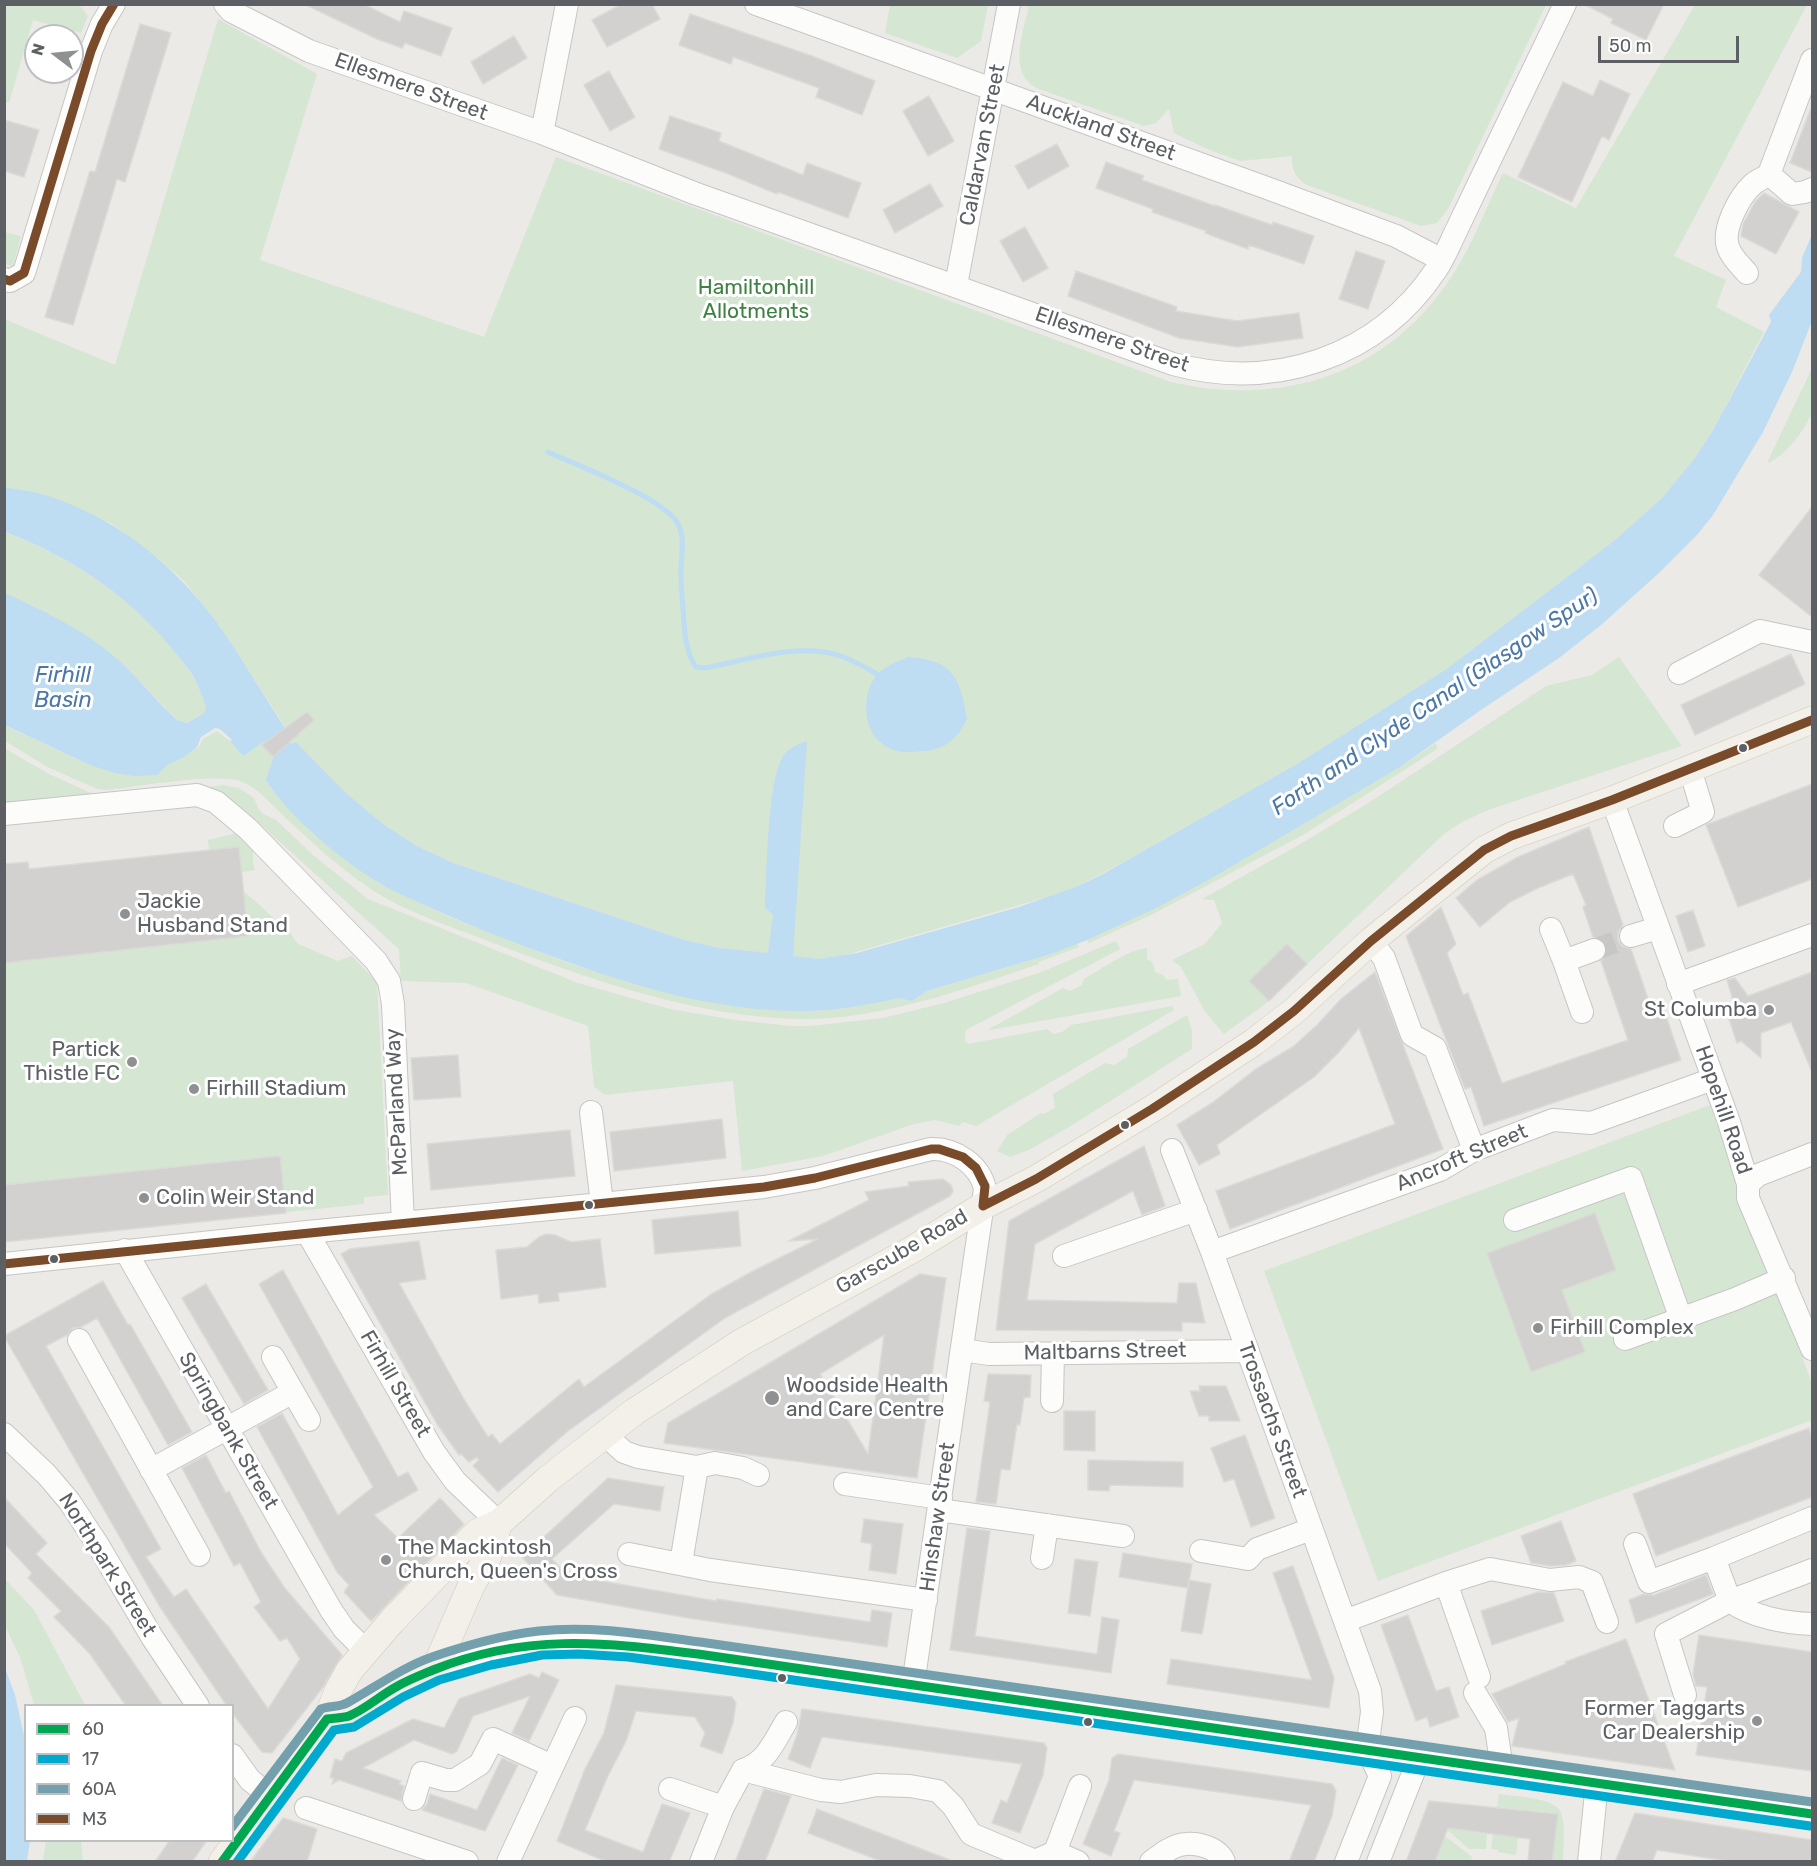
<!DOCTYPE html>
<html>
<head>
<meta charset="utf-8">
<style>
  body { margin:0 }
  #map { position:relative; width:1817px; height:1866px; overflow:hidden; background:#ebeae7; font-family:Rubik,sans-serif }
  canvas { display:block }
  .frame { position:absolute; inset:0; border:6px solid #5c6064; pointer-events:none }
  .legend { position:absolute; left:24px; top:1704px; width:210px; height:138px; box-sizing:border-box; background:#fff; border:2px solid #bebfc1; margin:0; padding:8px 10px; list-style:none; font-size:18px; color:#5c6064 }
  .legend li { display:flex; align-items:center; gap:12px; height:30px }
  .legend b { width:30px; border:2px solid #bebfc1 }
  .north { position:absolute; left:24px; top:24px; width:60px; height:60px; box-sizing:border-box; background:#fff; border:2px solid #bebfc1; border-radius:50%; rotate:286deg; font-size:16px; font-weight:700; line-height:24px; text-align:center; color:#5c6064 }
  .north::after { content:''; display:block; margin:auto; width:21px; height:27px; background:#8e9092; clip-path:polygon(50% 0,100% 100%,50% 72%,0 100%) }
  .scale { position:absolute; left:1598px; top:36px; width:141px; height:27px; box-sizing:border-box; border:3px solid #5c6064; border-top:0; padding-left:8px; font-size:18px; line-height:21px; white-space:nowrap; color:#5c6064; -webkit-text-stroke:4px #fff; paint-order:stroke }
</style>
</head>
<body>
<div id="map">
<canvas width="1817" height="1866"></canvas>
<div class="frame"></div>
<ul class="legend">
<li><b style="height:8px;background:#00a651"></b>60</li>
<li><b style="height:8px;background:#00a9ce"></b>17</li>
<li><b style="height:8px;background:#74a0ae"></b>60A</li>
<li><b style="height:8px;background:#7a4b2a"></b>M3</li>
</ul>
<div class="north">N</div>
<div class="scale">50 m</div>
</div>
<script>
const c = document.querySelector('canvas').getContext('2d');
c.lineJoin = 'round';
function paint(path, color) {
  c.fillStyle = color;
  c.fill(path, 'evenodd');
}
function stroke(path, color, width, dash) {
  c.strokeStyle = color;
  c.lineWidth = width;
  c.lineCap = dash ? 'butt' : 'round';
  c.setLineDash(dash || []);
  c.stroke(path);
}
function label(font, color, halo, rows, align = 'center') {
  c.font = font + ' Rubik,sans-serif';
  c.lineWidth = 6;
  c.setLineDash([]);
  c.textBaseline = 'middle';
  c.strokeStyle = halo;
  c.fillStyle = color;
  for (const [text, x, y, turn = 0] of rows) {
    c.save();
    c.translate(x, y);
    c.rotate((+turn || 0) * Math.PI / 180);
    c.textAlign = isNaN(turn) ? turn : align;
    if (halo) c.strokeText(text, 0, 0);
    c.fillText(text, 0, 0);
    c.restore();
  }
}
const green = new Path2D(`
  M5,5l63,-1 13,3 7,9 -7,17 -48,-13 -24,83 -5,-1z
  M890,5h98l-7,36 -24,17 -72,-25z
  M1029,5h517l-98,204 -11,14 -16,3 -114,-41c-12,-7 -16,-16 -15,-29l-52,5 -33,-12 -33,-16 -5,-24 -13,14 -12,3 -108,-38c-29,-17 -12,-57 -7,-83z
  M1695,5h112l-133,251 52,24 -10,27 48,25 -52,100 -18,27 -32,39 -47,42 -167,128 -151,96 -168,95 -51,27 -34,12 -209,60 -16,1 -100,-11 -38,-9 -228,-76 -38,-18 -32,-21 -37,-31 -50,-51 -4,3 -11,-14 4,-4 -54,-84 -22,-31 -27,-33 -23,-20 -47,-35 -69,-29 -38,-8 -1,-168 111,46 103,-346 99,55 -57,186 224,77 72,-180 615,225c110,25 214,-6 279,-103 22,-33 36,-71 53,-106l73,35z
  M4,232l17,4 -8,30 -8,-2z
  M1812,368c1,12 3,33 0,43 -4,16 -29,48 -45,52z
  M4,532c67,24 131,68 174,123 6,9 13,17 18,27 4,8 7,17 10,25l-1,5 -18,11 -10,-3 -47,-49 -21,-19 -104,-59z
  M1619,657l63,89 -194,64 -26,12 -17,11 -181,172 -40,29 -20,-24 -23,-43 -9,-7 33,-16 17,-21 -8,-23 -12,-1 95,-53 73,-44 176,-116 46,-11z
  M4,725l86,40 67,10 12,-11 30,-17 4,-8 14,-8 13,10 13,15 21,-14 11,13 36,77 69,52 72,34 119,46 90,26 46,11 88,10h22l82,-13 13,3 15,-10 124,-37 26,-11 2,4 -40,15v2c-68,23 -137,48 -209,54 -112,8 -239,-38 -342,-77 -33,-13 -76,-27 -106,-45 -35,-21 -65,-49 -94,-76 -14,-12 -29,-32 -46,-38 -25,-10 -105,5 -135,8l-9,-1 -49,-21 -44,-27z
  M1436,743l1,6 -134,86 -152,80 -62,28 -2,-3 313,-173z
  M4,748l45,26 44,20 -88,13z
  M223,785l16,3 15,10 4,10 5,6 13,6 38,36 54,43 210,84 92,26 65,11 55,6h21l72,-8 61,-15 95,-30 77,-32 4,8 -154,81 -1,11 3,3 79,-15 7,5 10,-3 7,-6 101,-19 2,4 -198,116 -13,-4 -4,4 -24,-6 -21,4 -91,32 -81,15 -9,-90 -128,14 -11,-8 -6,-61 -122,-43 -65,-2 -2,-32 -165,-148 -5,4 -27,-17z
  M237,833l16,13v17l2,7 -13,2 2,19 46,42 8,11 40,17 14,-5 25,26 11,213 -24,2v7l-359,38 -1,-370 205,-22 -1,-10z
  M1147,948v11l6,4 2,9 8,3 4,5 11,-1 3,17 -191,34 -1,-1 74,-41 7,3 12,-6 2,-6c20,-11 41,-28 63,-31z
  M1187,1015l5,15v19l-121,77 -42,24 -19,7 -13,-6 10,-16 34,-22 3,1 11,-6 -2,-14 52,-31 9,2 13,-8 1,-8z
  M1710,1105l102,279v36l-434,161 -114,-310z
  M5,1579l29,31 51,95h-51l-14,-48 -15,-31z
  M1499,1794c15,3 57,3 62,19 5,14 2,34 2,48h-11l5,-48 -60,-6z
  M1445,1828l42,6 -1,15h-17z
  M1493,1834l25,3 -2,18 -18,-3v-2l-7,-1z
  M1442,1836l7,3 23,18 -2,4 -35,1z
  M46,1841h35l2,20h-40z`);
const water = new Path2D(`
  M1812,234v87l-20,51 -29,60 -50,83 -16,20 -38,38 -58,52 -42,33 -78,52 -81,57 -190,112 -52,28 -71,33 -36,14 -124,37 -15,10 -13,-3c-33,7 -69,14 -103,13 -106,-1 -209,-41 -306,-78 -27,-11 -53,-22 -79,-34 -10,-5 -22,-10 -32,-16 -41,-26 -87,-63 -113,-103l9,-26 -11,-12 -21,14 -13,-15 2,-1 -12,-11 -5,-1 -14,9 -4,10 -13,10 -15,7 -12,11 -22,1 -20,-3 -25,-8 -85,-40v-132c36,17 72,33 104,59 25,20 44,46 68,68l10,3 17,-10 2,-6c-3,-8 -6,-17 -10,-25 -4,-10 -12,-18 -18,-26 -43,-56 -107,-100 -173,-124v-45c13,3 27,4 40,8 79,25 141,79 186,148 19,28 35,57 54,85l-3,3 9,13 5,-2 50,51 37,31 32,21 38,18 228,76 38,9 49,5 5,-38 -8,-8c2,-32 2,-129 19,-152 5,-7 15,-11 23,-14l-14,215 26,3 38,-6 162,-46 59,-21 23,-11 196,-111 151,-96 167,-128 47,-42 32,-39 18,-27 59,-110 -2,-7 32,-43 1,-14z
  M908,657c45,3 52,20 59,62 -10,21 -23,31 -46,32 -7,1 -16,2 -23,0 -34,-7 -40,-51 -22,-75 8,-10 21,-14 32,-19z
  M4,1665l11,30 10,45 1,100 4,1 -3,20h-22z`);
const stream = new Path2D(`
  M548,452c28,13 120,47 131,74 6,13 2,32 2,46 0,12 1,25 2,37 1,17 2,44 13,58l9,1c43,-8 92,-26 136,-12 14,5 29,14 41,21`);
const building = new Path2D(`
  M304,4h59l37,18 4,-11 48,17 -11,28 -36,-13 -3,5 -25,-9z
  M622,4h30l8,15 -53,28 -15,-27z
  M1584,4h80l-18,36 -35,-17 2,-4z
  M690,14l122,42 63,25 -13,34 -46,-18 3,-9 -86,-31 -2,7 -52,-19z
  M140,24l31,9 -46,149 -8,-3 -44,146 -28,-8 45,-146 5,1z
  M514,36l13,22 -44,26 -12,-22z
  M609,71l26,46 -25,14 -26,-46z
  M1600,80l30,14 -21,46 -7,-4 -30,66 -54,-25 45,-95 30,14z
  M929,96l25,45 -26,15 -25,-45z
  M1811,108h1v64l-22,-9z
  M670,116l51,17 -2,8 84,34 4,-12 54,20 -13,35 -70,-26 -1,2 -51,-21 -67,-24z
  M4,120l35,10 -15,47 -20,-6z
  M1057,144l12,22 -41,23 -13,-23z
  M1106,162l38,14 -2,4 73,26v-1l57,20 1,-3 41,14 -10,28 -55,-19 -1,4 -43,-16 1,-2 -54,-19 1,-3 -57,-21z
  M930,184l13,22 -48,27 -12,-23z
  M1764,193l35,19 -23,42 -35,-18 2,-12 12,-22z
  M1025,227l23,41 -25,14 -23,-41z
  M1356,251l29,10 -17,48 -29,-10z
  M1076,271l101,36 -1,4 61,10 62,-8 4,25 -65,9 -59,-9 -111,-42z
  M1812,507v110l-53,-42z
  M1791,654l14,30 -110,51 -14,-30z
  M307,712l7,8 -41,37 -11,-12z
  M1812,784v95l-74,28 -32,-82z
  M1589,827l34,98 -5,7v8l4,6 9,3 22,64 11,-3 17,50 -197,66 -13,-39 -6,2 -59,-153 35,-29 15,37 -9,9 16,42 5,-2 34,90 126,-43 -27,-79 6,-8v-7l-5,-7 -9,-2 -10,-30 3,-2 -13,-31 -35,14 -28,14 -30,25 -24,-29 21,-18 41,-23z
  M239,847l9,89 -244,27v-99l24,-2 1,7z
  M1693,910l12,36 -17,6 -12,-36z
  M1287,944l20,20 -38,37 -20,-20z
  M1375,972l68,177 -213,80 -14,-38 179,-67 -36,-96 -20,24 -25,25 -97,68 3,9 -21,11 -22,-40 35,-22 44,-34 38,-23 23,-21 24,-26z
  M1812,972v100l-21,-50 -30,11v25l-20,-17 -4,2 -12,-36 9,-3 -7,-24 8,-2 13,18z
  M458,1055l3,42 -47,3 -3,-42z
  M722,1119l4,39 -112,13 -4,-39z
  M570,1130l5,46 -144,14 -4,-46z
  M1144,1146l21,60 -23,9 -9,-24 -98,53 -8,56 150,3 2,-20h17l9,40 -23,-1v9l-186,-1 13,-109z
  M280,1156l6,57 -282,29v-57z
  M943,1179l8,6 2,6 -3,5 -225,122 -157,113 -70,61 -25,-26 6,-6 -2,-3 -8,5 -8,-8 -2,1 -22,-31 -96,-170 9,-5 69,-8 7,38 -27,4 66,118 23,36 4,-3 8,10 79,-65 5,8 126,-92 43,-24 65,-32 -29,2 80,-41 -4,-8 44,-6 -1,-4z
  M738,1211l3,35 -86,8 -3,-34z
  M1595,1213l21,57 -54,20 23,62 -54,20 -44,-119z
  M546,1234l9,1 16,7 29,-3 6,48 -48,6 1,8 -20,2 -1,-9 -37,5 -5,-49 31,-3 12,-10z
  M283,1270l115,207 10,-5 10,18 -44,25 24,23 42,-40 24,26 -93,97 -27,-29 5,-7 -12,-13 -80,-145 25,-14 56,102 35,-28 -114,-203z
  M920,1274l26,4 -29,200 -253,-35 4,-20zM884,1335l-16,119 -48,-80z
  M103,1281l25,44 2,-1 62,108 -24,13 -71,-127 -16,9 -8,1 -6,7 -21,11 115,203 -15,8 28,40 12,-8 82,120 32,-50 -13,-21 -7,3 -26,-34 7,-5 -21,-39 -6,3 -52,-98 24,-13 20,38 3,-2 32,61 23,35 58,68 -19,32 -51,66 -10,-1 -29,-38 -1,-8h-5l-67,-99 -156,-271z
  M206,1284l62,106 -24,14 -62,-106z
  M988,1374l43,1 -1,22 -6,1 -4,27 -3,-1 -7,46 -9,-1 -5,35 -20,-2 14,-100 -6,-1z
  M1199,1386h27l14,35h-31v-5h-10l-9,-25h10z
  M1064,1411h31v40l-31,-1z
  M1809,1428l3,11v58l-156,59 -23,-62z
  M1245,1435l30,83 -24,9 -17,-48 -10,3 -13,-34z
  M1088,1460l95,2v25l-73,-2 -1,6 -21,-1z
  M608,1478l56,9 -4,24 -46,-7 -62,55 15,16 149,26 1,-2 153,23 2,-12 20,3 -5,34 -199,-29 -131,-23 -35,-38z
  M4,1497l43,46 -11,11 73,73 54,79h-37l-36,-52 -36,-37 7,-6 -33,-33 4,-5 -28,-30z
  M864,1519l39,5 -7,50 -27,-4 3,-26 -11,-2z
  M1561,1521l15,40 -10,4 -15,1 -20,-3 -10,-27z
  M967,1528l23,3 -15,105 122,18 5,-37 17,3 -8,53 -161,-23z
  M1123,1553l69,11 -4,24 -69,-11z
  M1075,1559l23,3 -8,54 -22,-3z
  M1293,1566l41,112 -5,30 -162,-24 4,-25 141,21 -39,-107z
  M1706,1575l7,19 -77,29 -7,-23 15,-6 10,1z
  M1189,1580l22,4 -9,50 -21,-3z
  M1538,1592l16,1 10,28 -72,24 -11,-34z
  M1408,1615l28,76 13,-4 10,30 -29,10 -3,-10 -11,4 -35,-96z
  M1699,1635l113,17v119l-116,-16 11,-68 -11,-1 -3,-12z
  M1626,1639l49,131 -163,-24 7,-28 -11,4 -16,-28 74,-30 -1,-2z
  M542,1672l17,8 -30,61 -17,-8 18,-37 -57,20 -16,35 -5,3 -38,-14 -51,28 38,13 -2,3 5,2 -3,15 -62,-21 -7,4 2,-5 -4,-2 5,-18 7,2 4,-8 67,-34 31,9 15,-29 71,-25 9,4z
  M616,1685l116,12 4,6 -3,20 -11,31 -22,-8 5,-13 -10,-16 -59,-6 -10,30 -19,37 -22,52 58,22 19,-48 28,9 -21,49h-62l-50,-21 28,-72 19,-36z
  M802,1709l242,34 3,5 -4,27 -23,58 -28,-10 9,-23 6,3 15,-39 -200,-27 -12,31 -22,-9 9,-24z
  M1118,1754l214,30 4,7 -4,25 -18,46h-25l22,-57 -177,-25 -20,51 6,2 -9,23 -28,-12 26,-64 3,-22z
  M502,1758l16,7 -33,66 -63,-21 5,-6 3,-10 47,16z
  M764,1789l27,7 -26,66h-30z
  M1429,1801l129,13 -6,48h-24l2,-23 -82,-11 -13,34h-29z
  M817,1809l133,51 -1,2h-66l-75,-29z
  M1635,1813l177,27v22h-79l-76,-12 -5,12h-37z
  M283,1818l34,11 -10,33h-57z
  M170,1840h37l-15,22h-37z`);
const minorTunnel = new Path2D(`
  M1594,950l37,-14`);
const minor = new Path2D(`
  M225,4l6,7 78,40 233,82 152,60 479,171c101,27 204,-6 263,-94 9,-13 14,-27 21,-41 11,-23 22,-46 33,-69 25,-52 50,-104 75,-156
  M756,4l511,184 129,48 46,24
  M542,133l25,-129
  M1769,174l23,20 13,-2 7,-3
  M1747,273c-6,-7 -16,-16 -19,-26 -6,-18 11,-50 25,-63 5,-4 11,-6 16,-10l43,-114
  M4,279l6,2 14,-8 67,-222 11,-27 12,-20
  M956,285l53,-281
  M1679,673l81,-42 52,11
  M1612,800l117,322 19,62v14l64,151
  M4,814l193,-19 19,7 32,27 128,132 13,20 4,23 10,219
  M1675,826l28,-14 -13,-43
  M1551,929l13,32
  M1631,936l27,-8
  M1371,941l13,17 28,77 23,13 39,102
  M1678,984l134,-49
  M1582,1012l-18,-51 30,-11
  M591,1112l11,92
  M1172,1150l40,102 158,439 2,21 -5,37
  M1748,1184l10,-9 54,-21
  M1515,1220l116,-42 50,141
  M307,1232l127,220 21,29 44,42
  M125,1250l206,360 13,19 13,13
  M1212,1252l228,-82 34,-20 79,-30 38,3 122,-44
  M1064,1256l132,-46
  M4,1264l303,-32 295,-28 162,-17 51,-9 116,-29c24,-1 49,16 54,40l-72,496
  M1625,1339l110,-40 49,-21
  M79,1340l120,215
  M962,1350l27,4 259,-3
  M273,1357l36,63
  M1052,1401l1,-48
  M4,1434l43,41 22,26 29,44 54,92 46,69
  M604,1434l20,18 14,5 59,10 18,-4 28,5 15,7
  M151,1470l142,-78
  M845,1484l96,14
  M939,1510l184,26
  M1812,1518l-98,40 16,43 82,-31
  M1635,1544l14,38 65,-24
  M1201,1551l47,8 9,-10 54,-20
  M629,1554l81,16 216,30
  M1042,1558l5,-33
  M681,1563l16,-96
  M1446,1583l44,-14 60,11 29,-3 13,5 15,40
  M1345,1621l101,-38 33,94
  M435,1669c36,-11 72,-23 110,-27 28,-2 56,1 84,3l517,72 666,97
  M1475,1693l21,35 6,41
  M1685,1695l-19,-61 64,-33c22,16 55,22 82,23
  M232,1755l18,25 19,15
  M743,1770l78,20 20,2 35,-7 34,1 28,5 15,15 18,28 64,27 20,-9 23,10
  M670,1789l53,18
  M414,1799l8,-26 24,7h9l25,-16 13,-25 59,27
  M306,1808l161,54
  M1055,1852l25,-66
  M508,1862l67,-144
  M701,1862l22,-55 20,-37c23,-7 31,-28 43,-48
  M1151,1862c9,-7 23,-18 35,-18 13,-1 33,4 38,18
  M1346,1862l34,-86 -13,-27
  M1378,1862l42,-106
  M1589,1862l8,-79`);
const major = new Path2D(`
  M327,1719l22,-3 48,-30 38,-17 36,-83 17,-30 11,-33
  M222,1862l105,-143 11,-28 11,-20 43,-50 86,-89 21,-9 49,-44 86,-67 108,-70 173,-94 68,-42 53,-27 116,-70 102,-67 40,-31 77,-70 113,-91 27,-14 101,-36 200,-80`);
const bus1 = new Path2D(`
  M222,1862l105,-143c7,-1 16,-1 22,-3 17,-7 32,-21 47,-29 12,-7 25,-12 37,-17 92,-37 170,-28 265,-16l1114,160`);
const bus2 = new Path2D(`
  M237,1862l97,-132 20,-3 49,-30 36,-17 52,-15 51,-10 37,-1 49,3 68,9 1114,160`);
const bus3 = new Path2D(`
  M232,1827l89,-118c8,-3 19,-2 26,-6 29,-16 54,-35 85,-46 35,-12 71,-22 107,-26 53,-6 108,4 161,11l1112,160`);
const bus4 = new Path2D(`
  M4,279l6,2 14,-8 67,-222 11,-27 12,-20
  M983,1206l53,-27 116,-70 102,-67 40,-31 77,-70 113,-91 27,-14 101,-36 200,-80
  M4,1264l760,-77 51,-9 116,-29h8l24,8 13,11 9,18 -2,20`);
const markers = [
  [1743,748,5,"#5c6064"],
  [125,914,6,"#8e9092"],
  [1769,1010,6,"#8e9092"],
  [132,1062,6,"#8e9092"],
  [194,1089,6,"#8e9092"],
  [1125,1125,5,"#5c6064"],
  [144,1198,6,"#8e9092"],
  [589,1205,5,"#5c6064"],
  [54,1259,5,"#5c6064"],
  [1538,1328,6,"#8e9092"],
  [772,1398,8,"#8e9092"],
  [386,1560,6,"#8e9092"],
  [782,1678,5,"#5c6064"],
  [1757,1721,6,"#8e9092"],
  [1088,1722,5,"#5c6064"]
];
const streetNames = [
  ["Ellesmere Street",411,87,20],
  ["Auckland Street",1101,128,20],
  ["Caldarvan Street",983,145,-79],
  ["Ellesmere Street",1112,340,19],
  ["McParland Way",397,1102,-93],
  ["Hopehill Road",1723,1110,71],
  ["Ancroft Street",1462,1158,-23],
  ["Garscube Road",902,1252,-30],
  ["Maltbarns Street",1105,1352,-1],
  ["Firhill Street",395,1384,60],
  ["Trossachs Street",1272,1420,70],
  ["Springbank Street",228,1431,60],
  ["Hinshaw Street",938,1517,-82],
  ["Northpark Street",107,1565,58]
];
const parkNames = [
  ["Hamiltonhill",756,288],
  ["Allotments",756,312]
];
const poiNames = [
  ["Jackie",137,902],
  ["Husband Stand",137,926],
  ["St Columba",1757,1010,"right"],
  ["Partick",120,1050,"right"],
  ["Thistle FC",120,1074,"right"],
  ["Firhill Stadium",206,1089],
  ["Colin Weir Stand",156,1198],
  ["Firhill Complex",1550,1328],
  ["Woodside Health",786,1386],
  ["and Care Centre",786,1410],
  ["The Mackintosh",398,1548],
  ["Church, Queen's Cross",398,1572],
  ["Former Taggarts",1745,1709,"right"],
  ["Car Dealership",1745,1733,"right"]
];
const waterNames = [
  ["Firhill",63,676],
  ["Basin",63,701],
  ["Forth and Clyde Canal (Glasgow Spur)",1435,702,-34]
];
paint(green, '#d5e6d3');
paint(water, '#bedcf2');
stroke(stream, '#bedcf2', 5);
paint(building, '#d2d1d0');
stroke(building, '#dadad6', 1.5);
stroke(minorTunnel, '#c7c8c6', 22, [22, 11]);
stroke(minor, '#c6c6c6', 24);
stroke(major, '#d1cab7', 28);
stroke(minor, '#fcfcfb', 22);
stroke(major, '#f2f0e8', 27);
stroke(bus1, '#00a651', 9);
stroke(bus2, '#00a9ce', 9);
stroke(bus3, '#74a0ae', 9);
stroke(bus4, '#7a4b2a', 9);
for (const [x, y, r, color] of markers) {
  const dot = new Path2D();
  dot.arc(x, y, r, 0, 2 * Math.PI);
  c.fillStyle = color;
  c.fill(dot);
  stroke(dot, '#fff', 2);
}
label('21px', '#5c6064', '#fff', streetNames);
label('21px', '#3d8241', '#fff', parkNames);
label('21px', '#5c6064', '#fff', poiNames, 'left');
label('italic 22px', '#4a78a7', '#fff', waterNames);
</script>
</body>
</html>
